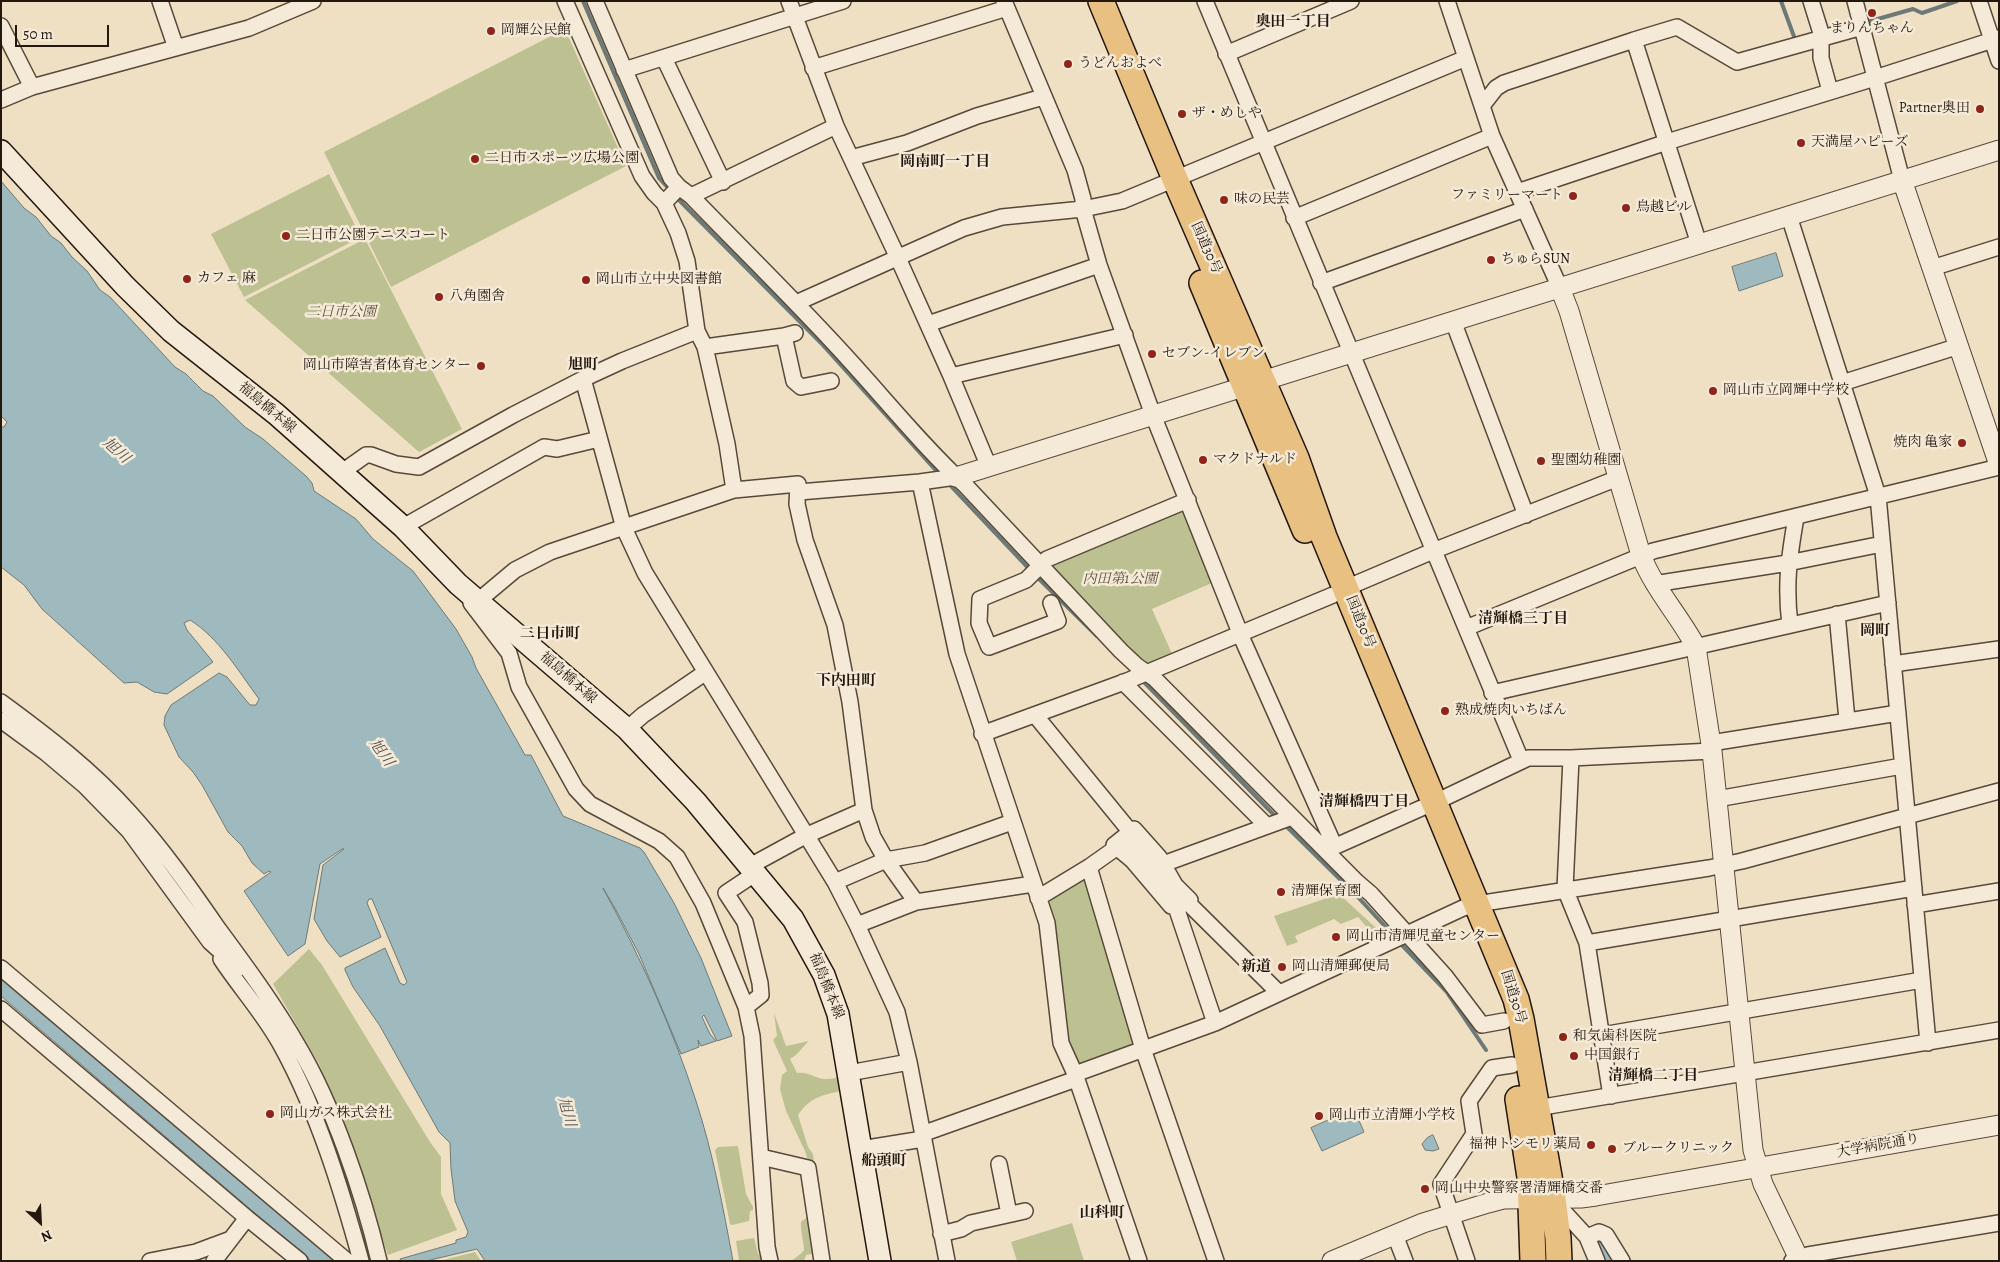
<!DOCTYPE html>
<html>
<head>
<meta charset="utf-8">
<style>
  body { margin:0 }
  #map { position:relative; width:2000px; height:1262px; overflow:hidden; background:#efdfc3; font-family:Alegreya,serif }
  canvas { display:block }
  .frame { position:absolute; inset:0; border:2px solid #24170d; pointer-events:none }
  .north { position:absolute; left:15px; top:1197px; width:50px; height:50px; -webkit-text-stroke:4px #f5ead8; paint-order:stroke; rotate:155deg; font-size:14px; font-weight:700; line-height:20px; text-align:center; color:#24170d }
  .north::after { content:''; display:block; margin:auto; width:18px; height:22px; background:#24170d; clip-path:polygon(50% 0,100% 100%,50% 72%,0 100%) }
  .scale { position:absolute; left:15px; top:25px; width:94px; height:22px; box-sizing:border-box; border:2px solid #24170d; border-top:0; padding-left:6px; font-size:15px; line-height:18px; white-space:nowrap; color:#24170d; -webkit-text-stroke:4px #f5ead8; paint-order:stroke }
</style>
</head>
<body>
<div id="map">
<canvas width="2000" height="1262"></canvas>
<div class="frame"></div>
<div class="north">N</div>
<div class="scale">50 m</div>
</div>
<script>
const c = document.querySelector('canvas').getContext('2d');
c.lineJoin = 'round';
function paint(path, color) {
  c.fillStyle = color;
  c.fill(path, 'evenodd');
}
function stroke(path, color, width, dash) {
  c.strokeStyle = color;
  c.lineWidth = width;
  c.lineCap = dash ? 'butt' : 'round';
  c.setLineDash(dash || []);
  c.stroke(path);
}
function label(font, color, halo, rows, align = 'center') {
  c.font = font + ' Alegreya,"Noto Serif JP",serif';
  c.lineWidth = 5;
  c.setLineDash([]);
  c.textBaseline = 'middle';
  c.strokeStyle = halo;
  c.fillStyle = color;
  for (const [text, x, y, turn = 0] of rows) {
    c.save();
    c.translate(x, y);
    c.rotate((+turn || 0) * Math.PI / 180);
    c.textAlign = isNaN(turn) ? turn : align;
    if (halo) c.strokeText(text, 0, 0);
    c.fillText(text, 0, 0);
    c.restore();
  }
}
const green = new Path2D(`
  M565,29l61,137 -235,121 -67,-135z
  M329,174l32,63 -117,60 -33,-63z
  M365,239l97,190 -43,23 -174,-152z
  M1178,509l9,3 27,70 -62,27 21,47 -24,9 -10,-3 -91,-95 2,-4z
  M1083,877l4,1 49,161 -6,9 -46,16 -8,-2 -9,-21 -13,-122 -5,-12 2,-9z
  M1339,894l48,44 -7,4 -22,-25 -17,7 -7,-5 -39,17 3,6 -11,4 -13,-30z
  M309,949l13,16 108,177 11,15v37l16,36 -69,25 -69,-191 -46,-80z
  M774,1013l12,33 23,-5c-7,6 -10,13 -19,18l7,14c12,-2 18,6 29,6 6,0 12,-2 18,-3l1,14c-21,5 -34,6 -47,25l10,32 5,7 5,38 -13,-41 -19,-40 -6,-22 2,-14 5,-4 -14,-31 4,-4z
  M738,1146l8,48 7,13v3l-3,1 -1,10 -17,4 -2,-1 -15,-74 3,-3z
  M806,1218l4,1 6,34 -10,2 -2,6h-12c3,-4 10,-7 12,-11 1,-3 -4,-20 -3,-28z
  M1072,1223l12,38h-67l-6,-19z
  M754,1238l4,16 6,7h-25l-3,-20z
  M475,1252l6,9h-42z`);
const water = new Path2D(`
  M1,181l23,27 12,9 15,19 10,7 11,14 15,14 13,19 10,7 65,70 11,7 17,17 10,5 32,31 18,12 43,37 6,7 2,8 42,28 17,20 40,32 43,58 16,28 4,11 49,87h6l32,61 77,32 4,4 30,51 27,55 31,78 -15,5 -13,-26 -2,2 8,17 6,7 -15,5 -3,-6 1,7 -18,7 -42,-100 -23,-44 -13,-22c37,68 69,139 93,213 17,52 27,106 37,160h-248l-8,-12 -51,12h-25l-1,-2 56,-16v-3l10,-3 2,-5 -13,-31 -4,-32 -1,-26 -11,-11 -59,-106 -27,-39 -8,-17v-2l40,-20 15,35 4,2 3,-3 -35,-83h-3l-2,4 14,34 -41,20 -13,-16 -13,-22 9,-54 21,-16h-2l-22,15 -15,80 -17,12 -44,-65 27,-19 -2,-1 -5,3 -12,-11 -10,-17 -14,-14 -26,-47 -9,-13 -14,-15 -15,-32 1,-9 6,-11 48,-32 8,4 23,28h6l3,-6c-20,-27 -40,-61 -69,-79l-6,3 3,7 26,32 -46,32 -13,-2 -17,-10 -13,1 -82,-74 -18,-24 -23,-18v-140h3l3,-5 -6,-6z
  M1776,253l7,23 -44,15 -7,-24z
  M1,978l334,283h-24l-310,-265z
  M1354,1109l10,23 -42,19 -11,-23z
  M1433,1135l6,14 -6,2 -8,-1 -3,-6 5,-6z
  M1603,1239l12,22h-12l-7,-14z`);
const stream = new Path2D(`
  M583,1l76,177 11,12
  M1781,1l15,41
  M1867,22l46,-13 9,4 35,-12
  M676,197l145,146 119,132
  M948,483l83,88
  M1036,576l61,60
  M1141,679l137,140
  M1283,823l73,72 38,41
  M1398,941l48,50 40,59`);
const minor = new Path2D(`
  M160,1l16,47
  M565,1l77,175 12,17 10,10
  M595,1l76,177 8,9 12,9c54,56 110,110 161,167 38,42 73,85 114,123l155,165 16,15 17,12 203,204 14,12 74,82 37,49 22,-4
  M789,1l47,125 62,132 53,118 38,91
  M1004,1l71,169 8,29v10l16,56 54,150 91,228 90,202
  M1205,1l316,759
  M1447,1l45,135 68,152
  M1811,1l10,32v25l9,33
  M1855,1l47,179
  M1979,1l20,60
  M1,26l31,61
  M1634,40l43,-13 60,35 125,-35
  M1226,54l125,-53
  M664,58l59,124
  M813,68l194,-60
  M624,70l219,-69
  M1,100l31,-13 217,-59 64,-27
  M1482,106l14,-18 8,-5 130,-43 65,204
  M851,158l56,-15 70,-27 66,-19
  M679,187l-15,16 14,30 9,28 10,70 8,16 22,97 7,46
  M1517,192l150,-50 208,-64 124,-40
  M691,196l145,-70
  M1789,216l89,280 50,547
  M1294,218l198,-82
  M1932,268l67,-21
  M1321,283l204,-74
  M796,303l168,-75 38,-11 81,-8 39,-8 344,-143
  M1453,321l73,194
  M928,324l171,-59
  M784,336l10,45 7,6 30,-6
  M705,347l79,-11 11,-3
  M951,376l174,-41
  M583,379l41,149 21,45 190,309 22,43 40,87 12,50 38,199
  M1842,383l117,-37
  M342,472l24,-17h5l25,9 23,3 94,-52 70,-36 39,-18 75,-30
  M920,482l37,172 90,269 14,120 14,31 64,187
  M799,492l121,-10 36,-5
  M403,527l141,-80 13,2 42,-10
  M1654,584l134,-21 94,-19
  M1346,588l87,-37 185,-73
  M478,601l37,-31 35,-18 184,-62 64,-6 -1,20 8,36 30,85 15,77 14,108 9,27 13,23 30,42
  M471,603l38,50 10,34 57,102 14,15 69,37 18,16 26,46 43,104 6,29 15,211 3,14
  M1051,603l7,18 -69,26 -10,-24 1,-24 46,-19 21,-21 141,-59
  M1837,614l10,106
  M1790,625c-5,-41 -1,-67 6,-108
  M1466,628l187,-77 346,-84
  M1893,664l106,-15
  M1123,682l144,144
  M1492,693l396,-90
  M1,702c45,33 91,68 129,111 32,35 60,75 87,114 28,38 57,77 81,119 35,59 65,147 81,215
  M1035,715l94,115 8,17 36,41 106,105
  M1,720l45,33 39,33 44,45 81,111 29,26
  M627,729l16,-14 63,-43
  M982,734l145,-53 206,-86
  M1711,743l187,-30
  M1571,758l-6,131 22,54 24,153
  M1717,799l185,-33
  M1134,829l25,28 16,28 15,15 -8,5 -11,1 -39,-46 -18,-15z
  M1327,850l117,-52 84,-40h43l141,-7
  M750,866l55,-30 59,-26
  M1089,867l54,182 73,212
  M1155,867l137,-50
  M835,882l51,-22 39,-7 87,-31
  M1174,896l1,8 40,119
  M1038,898l51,-31 34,-24
  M1915,905l84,-14
  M857,925l59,-23 117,-18
  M1587,943l327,-55
  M221,959c19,29 44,56 61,88 36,66 59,141 79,214
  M1,968l346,293
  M746,1007l15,-12 -1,-12 -15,-61 -19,-29 30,-20
  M1,1009l246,209 53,43
  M1602,1035l320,-55
  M849,1073l60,-11
  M1075,1074l140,-51 248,-115 14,-4 232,-36 33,-7 257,-70
  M1537,1108l462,-78
  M922,1134l154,-55
  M861,1149l62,-10
  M761,1157l47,11 14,93
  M999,1164l10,50
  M1555,1202l32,35 12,-5 7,3 16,26
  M941,1234l20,-5 10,-6 54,-12
  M1395,1235l10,26
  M1587,1237l10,24
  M150,1261l46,-9 35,-13
  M214,1261l33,-43
  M1467,1261l-26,-77 33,-50 -5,-33 23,-33 20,-3
  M1792,1261l16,-6 191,-32`);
const tertiary = new Path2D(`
  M1902,180l97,285
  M1560,288l9,23 72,244c13,34 38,60 55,92l16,104 41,399 10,34 37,77
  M956,477l1043,-327
  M1332,1261l91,-38 65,-20 15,-4 78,-1 15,-2 403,-71`);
const secondary = new Path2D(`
  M1,151l124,135 46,45 105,83 127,113 55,57 169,145 69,73 97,117 31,56 14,39 42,247`);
const trunk = new Path2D(`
  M1101,1l74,178 121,279 28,79 192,462 5,20 32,180 5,39 1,23
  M1202,283l103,247
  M1518,1099l12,78 3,84`);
const markers = [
  [1872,13,5,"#8f2418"],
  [491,31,5,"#8f2418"],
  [1068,64,5,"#8f2418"],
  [1980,109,5,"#8f2418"],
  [1182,114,5,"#8f2418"],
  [1801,143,5,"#8f2418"],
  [475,159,5,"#8f2418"],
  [1573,196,5,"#8f2418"],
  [1224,200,5,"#8f2418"],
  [1626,208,5,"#8f2418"],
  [286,236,5,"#8f2418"],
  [1491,260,5,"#8f2418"],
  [187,279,5,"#8f2418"],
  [586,280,5,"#8f2418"],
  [439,297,5,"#8f2418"],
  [1152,354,5,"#8f2418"],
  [481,366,5,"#8f2418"],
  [1713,391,5,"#8f2418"],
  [1962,443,5,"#8f2418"],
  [1203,460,5,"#8f2418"],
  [1541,461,5,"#8f2418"],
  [1445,711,5,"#8f2418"],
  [1281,892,5,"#8f2418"],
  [1336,937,5,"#8f2418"],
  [1282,967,5,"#8f2418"],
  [1563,1037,5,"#8f2418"],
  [1574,1056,5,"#8f2418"],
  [270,1114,5,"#8f2418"],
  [1319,1116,5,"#8f2418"],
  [1591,1145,5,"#8f2418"],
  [1612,1149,5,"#8f2418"],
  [1425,1189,5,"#8f2418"]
];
const poiNames = [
  ["まりんちゃん",1872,29,"center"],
  ["岡輝公民館",501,31],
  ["うどんおよべ",1078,64],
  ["Partner奥田",1970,109,"right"],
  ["ザ・めしや",1192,114],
  ["天満屋ハピーズ",1811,143],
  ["二日市スポーツ広場公園",485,159],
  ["ファミリーマート",1563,196,"right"],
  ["味の民芸",1234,200],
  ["鳥越ビル",1636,208],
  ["二日市公園テニスコート",296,236],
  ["ちゅらSUN",1501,260],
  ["カフェ 麻",197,279],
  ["岡山市立中央図書館",596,280],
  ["八角園舎",449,297],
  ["セブン-イレブン",1162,354],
  ["岡山市障害者体育センター",471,366,"right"],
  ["岡山市立岡輝中学校",1723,391],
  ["焼肉 亀家",1952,443,"right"],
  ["マクドナルド",1213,460],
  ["聖園幼稚園",1551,461],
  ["熟成焼肉いちばん",1455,711],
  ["清輝保育園",1291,892],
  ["岡山市清輝児童センター",1346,937],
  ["岡山清輝郵便局",1292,967],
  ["和気歯科医院",1573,1037],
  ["中国銀行",1584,1056],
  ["岡山ガス株式会社",280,1114],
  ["岡山市立清輝小学校",1329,1116],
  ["福神トシモリ薬局",1581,1145,"right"],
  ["ブルークリニック",1622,1149],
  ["岡山中央警察署清輝橋交番",1435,1189]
];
const streetNames = [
  ["国道30号",1206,248,66],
  ["福島橋本線",267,408,40],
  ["国道30号",1360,622,68],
  ["福島橋本線",568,678,41],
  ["福島橋本線",826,986,68],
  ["国道30号",1513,997,73],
  ["大学病院通り",1878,1146,-10]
];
const parkNames = [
  ["二日市公園",341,313],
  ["内田第1公園",1120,580]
];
const neighbourhoodNames = [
  ["奥田一丁目",1293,22],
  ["岡南町一丁目",945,162],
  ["旭町",583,365],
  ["清輝橋三丁目",1523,619],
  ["岡町",1875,631],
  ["二日市町",550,634],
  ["下内田町",846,681],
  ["清輝橋四丁目",1364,802],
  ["新道",1256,967],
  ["清輝橋二丁目",1653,1076],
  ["船頭町",884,1161],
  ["山科町",1102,1213]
];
const waterNames = [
  ["旭川",116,451,42],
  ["旭川",381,753,55],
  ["旭川",566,1112,75]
];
paint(green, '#bdc191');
paint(water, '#9ebabe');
stroke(water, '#6d7977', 1);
stroke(stream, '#6d7977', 4);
stroke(minor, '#57493a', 18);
stroke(tertiary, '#57493a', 21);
stroke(secondary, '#24170d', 24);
stroke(trunk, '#24170d', 28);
stroke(minor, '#f5ead8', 15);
stroke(tertiary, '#f5ead8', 19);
stroke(secondary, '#f5ead8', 21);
stroke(trunk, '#e8c082', 25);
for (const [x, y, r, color] of markers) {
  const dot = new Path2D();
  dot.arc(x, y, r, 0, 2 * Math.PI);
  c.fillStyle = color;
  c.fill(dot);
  stroke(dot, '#f5ead8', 2);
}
label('14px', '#24170d', '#f5ead8', poiNames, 'left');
label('14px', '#24170d', '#f5ead8', streetNames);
label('italic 14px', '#5a523b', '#f5ead8', parkNames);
label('bold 15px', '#24170d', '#f5ead8', neighbourhoodNames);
label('italic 15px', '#4f504b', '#f5ead8', waterNames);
</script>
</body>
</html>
